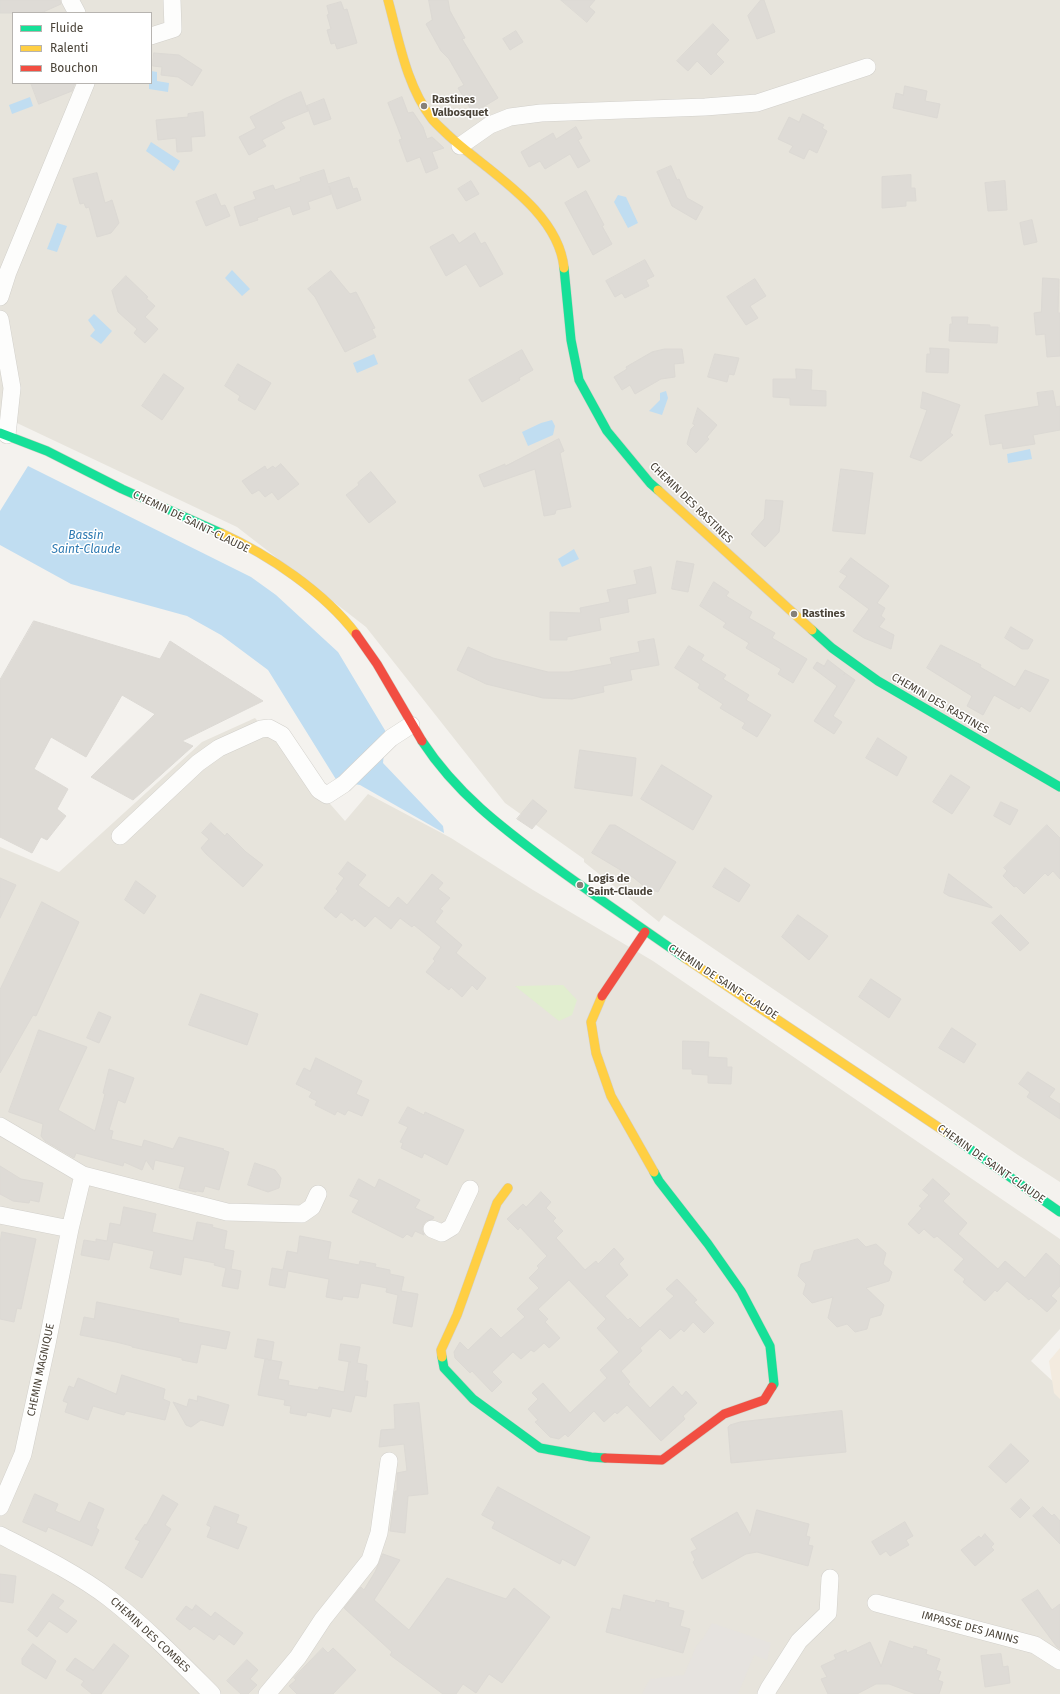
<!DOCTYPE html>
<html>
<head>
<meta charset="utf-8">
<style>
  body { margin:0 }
  #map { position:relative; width:1060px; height:1694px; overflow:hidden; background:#f4f2ee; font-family:"Fira Sans",sans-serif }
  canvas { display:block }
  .legend { position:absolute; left:12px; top:12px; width:140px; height:72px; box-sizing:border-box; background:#fff; border:1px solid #b7b4b0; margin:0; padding:5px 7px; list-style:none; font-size:12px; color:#4b4439 }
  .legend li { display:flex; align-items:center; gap:8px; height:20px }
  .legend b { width:20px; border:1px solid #b7b4b0 }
</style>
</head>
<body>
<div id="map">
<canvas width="1060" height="1694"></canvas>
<ul class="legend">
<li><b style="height:5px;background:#16e098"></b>Fluide</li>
<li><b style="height:5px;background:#ffcf43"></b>Ralenti</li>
<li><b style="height:5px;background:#f24e42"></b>Bouchon</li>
</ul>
</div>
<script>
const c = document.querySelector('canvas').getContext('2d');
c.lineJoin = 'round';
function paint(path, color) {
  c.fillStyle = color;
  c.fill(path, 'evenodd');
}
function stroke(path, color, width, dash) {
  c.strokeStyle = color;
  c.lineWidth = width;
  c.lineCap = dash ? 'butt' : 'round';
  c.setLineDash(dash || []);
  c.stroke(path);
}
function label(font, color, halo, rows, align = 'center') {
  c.font = font + ' "Fira Sans",sans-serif';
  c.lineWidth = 3;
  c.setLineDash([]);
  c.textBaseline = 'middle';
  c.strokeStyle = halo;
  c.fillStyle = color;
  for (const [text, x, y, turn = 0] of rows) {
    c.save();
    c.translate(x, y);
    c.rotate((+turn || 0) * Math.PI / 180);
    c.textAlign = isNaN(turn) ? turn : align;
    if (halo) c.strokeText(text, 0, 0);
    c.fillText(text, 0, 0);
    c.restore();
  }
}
const residential = new Path2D(`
  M0,0h1060v1182l-42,-27 -354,-240 -5,7 -75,-60v-3l-79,-56 -139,-176 -129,-100 -237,-112zM13,13h138v70h-138z
  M255,718l90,103 23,-27 83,44 82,52 120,71 407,278v90l-29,32 29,27v306h-1060v-847l59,25 143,-130z`);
const commercial = new Path2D(`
  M1060,1348v51l-6,-6 -5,-32z`);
const green = new Path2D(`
  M563,985l14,15 -5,15 -13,6 -44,-35z`);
const parking = new Path2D(`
  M712,1623l59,20 -4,17 -13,-5 -16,39h-96l8,-15 34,-4 12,-28 8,-10z`);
const water = new Path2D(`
  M151,71l6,1v9l12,2 -1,9 -19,-3v-6h2z
  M30,97l3,9 -21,8 -3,-9z
  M151,142l29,19 -6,10 -28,-20z
  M618,195l8,2 12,26 -10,5 -14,-26z
  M57,223l10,3 -10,26 -10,-3z
  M232,270l18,19 -8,7 -17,-18z
  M94,314l18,17 -11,13 -11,-8 5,-6 -7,-10z
  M374,354l4,10 -21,9 -4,-10z
  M666,391l2,7 -6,17 -13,-4 11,-11v-7z
  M552,420l3,6 -2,9 -25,11 -6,-14 19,-9z
  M1030,449l2,10 -24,4 -1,-9z
  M28,466l223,111 25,18 62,57 48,80 -3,31 60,63 1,7 -84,-48 -23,-4 -69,-111 -47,-35 -34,-19 -116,-32 -71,-39v-34z
  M574,549l5,10 -17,8 -4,-8z`);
const building = new Path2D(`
  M0,0h60l1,4 -20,9h-41z
  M429,0h19l2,11 15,27 -3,1 36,59 -25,15 -15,-25 6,-3 -15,-26 -8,-8 -15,-27 6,-4z
  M561,0h34l-6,7 6,5 -8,10z
  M761,0h3l11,32 -18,7 -9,-23z
  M341,2l3,8 3,-1 10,34 -20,6 -2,-6 -4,1 -4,-14 4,-1 -4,-14 2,-1 -2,-8z
  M713,24l16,16 -13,14 8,8 -13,13 -14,-14 -9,10 -11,-10z
  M516,31l7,11 -13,8 -7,-11z
  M154,53l25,2 23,15 -10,16 -14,-9 -17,-2 1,-8 -9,-1z
  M31,83h44l-3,8 -33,13z
  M905,86l22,5 -2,10 15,3 -3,14 -44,-10 3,-15 7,2z
  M301,92l7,19 -27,11 4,6 -23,12 4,6 -17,9 -10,-18 17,-9 -6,-11 34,-18z
  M402,97l6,16 5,-1 10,15 4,12 5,-2 12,11 -12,4 6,16 -12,5 -6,-16 -13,5 -8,-22 3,-1 -14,-36z
  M324,99l7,20 -17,6 -7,-19z
  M203,112l2,24 -14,1 1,14 -15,1 -1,-14 -18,2 -2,-20 32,-3v-3z
  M803,114l21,11 -2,3 5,3 -10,22 -8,-4 -5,10 -15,-7 4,-6 -15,-7 11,-22 10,5z
  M576,127l6,11 -4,2 12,21 -12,7 -8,-14 -25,15 -5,-8 -11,6 -8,-15 32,-19 3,6z
  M671,166l6,14 2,-1 8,19 16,9 -7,13 -24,-14 -15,-34z
  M324,170l4,14 21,-7 4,12 4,-1 4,12 -24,9 -8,-23 2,8 -23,8 2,7 -17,6 -3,-9 -33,12 1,2 -18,6 -6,-19 22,-8 -3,-7 20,-7 2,5 26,-9 -1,-3z
  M97,173l8,30 7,-3 7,23 -8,10 -14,4 -8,-30 -3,1 -2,-5 -4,1 -7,-25z
  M911,175v13h4l1,13h-10v5l-24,2v-31z
  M471,181l8,13 -13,7 -8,-12z
  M1005,181l2,29 -19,1 -3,-28z
  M586,191l18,34 -2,1 10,18 -19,11 -28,-52z
  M216,194l5,12 4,-1 5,11 -24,10 -10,-24z
  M1032,220l5,22 -13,3 -4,-22z
  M475,233l6,11 4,-2 18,32 -23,13 -14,-23 -20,12 -16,-29 23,-13 6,9z
  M645,260l9,16 -8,4 3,6 -24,12 -3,-5 -7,4 -9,-16z
  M331,271l19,23 6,-2 19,36 -3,1 4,8 -31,15 -30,-55 -7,-8z
  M126,276l22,21 -2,1 9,8 -10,11 13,12 -13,14 -11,-10 3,-4 -19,-17 -6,-21z
  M1043,278l16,1 -1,34h2v43l-13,1 -2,-23 -9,1 -2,-22 7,-1z
  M755,279l11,17 -16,10 8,12 -12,7 -19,-28z
  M952,317h16l-1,7 23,1v2h8l-1,16 -48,-2 1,-17h2z
  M930,348l19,1 -1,24 -22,-1 1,-18h3z
  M665,349h17l2,14 -10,1 1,13 -14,2 -26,15 -5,-9 -8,5 -8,-13 13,-8 -1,-2 26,-15z
  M522,350l11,20 -14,8 1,2 -38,22 -13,-22z
  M715,354l24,4 -5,17 -5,-1 -2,8 -19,-5z
  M238,364l33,19 -16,27 -17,-10 2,-4 -15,-10z
  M796,369l16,1 -1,20 15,1v15l-36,-1v-7l-17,-1v-18h23z
  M164,374l20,14 -22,32 -20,-14z
  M1053,391l3,16 4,-1v24l-27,5 2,9 -32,5 -1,-6 -12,2 -5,-30 54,-9 -2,-13z
  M923,392l37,13 -10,28 3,2 -32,26 -11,-4 17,-47 -6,-2z
  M698,408l19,17 -10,12 2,2 -13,14 -9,-9 4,-15 4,-4 -2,-1z
  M559,439l5,12 -4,2 11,54 -15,3 -1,4 -11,2 -9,-47 -51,18 -5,-12 26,-11v2z
  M281,464l18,20 -21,16 -6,-8 -7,5 -6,-7 -7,4 -10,-13 23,-15 2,4 6,-4 2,2z
  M841,469l32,4 -8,61 -32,-3z
  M371,472l25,30 -27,21 -23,-28 13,-10 -1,-2z
  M766,500l17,1 -4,31 -14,15 -14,-13 13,-15z
  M851,558l38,28 -12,17 8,5 -4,8 4,3 -6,8 15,8 -3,14 -27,-11 -11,-7 16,-22 -30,-22 8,-11 -7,-4z
  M677,561l17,3 -6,28 -16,-3z
  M651,567l5,26 -29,6 2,13 -30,6 2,12 -34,7v3h-17v-28l31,1 -1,-5 30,-6 -3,-12 30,-6 -3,-13z
  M714,582l15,10 -3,4 26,16 -3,6 26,15 -3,5 35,21 -14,24 -15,-9 3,-5 -35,-21 3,-5 -26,-16 3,-4 -26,-17z
  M34,621l126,38 10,-18 93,60 -81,40 11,5 -60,54 -42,-23 64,-63 -33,-19 -36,62 -35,-20 -17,32 34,20 -11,20 9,7 -19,24 -6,-3 -9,16 -32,-16v-157z
  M1011,627l22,13 -5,9h-6l-17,-11z
  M654,639l5,26 -29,5 2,10 -29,6 1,6 -32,7 -29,-1 -57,-14 -29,-14 11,-23 25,11 55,14h21l43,-8 -2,-6 30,-6 -2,-10z
  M941,645l40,20 -1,2 35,20 10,-17 24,10 -19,32 -9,-6 -2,3 -25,-14 -11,20 -16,-9 5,-10 -45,-28z
  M689,646l15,9 -3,5 25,15 -3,4 26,16 -3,5 25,15 -14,22 -15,-9 3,-5 -25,-15 3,-4 -25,-16 2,-4 -25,-16z
  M828,660l17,13 -1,2 1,-2 10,7 -22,36 9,6 -8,12 -20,-13 23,-35 -24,-18 4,-6 7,4z
  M878,738l29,19 -10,19 -31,-18z
  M580,750l56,8 -4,38 -57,-8z
  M662,765l50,31 -19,34 -52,-31z
  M951,775l19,12 -18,27 -19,-12z
  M533,800l14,11 -15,18 -15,-10z
  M1001,802l17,8 -8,15 -16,-9z
  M211,823l14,13 2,-3 19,19 17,13 -20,22 -37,-33 -5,-6 8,-9 -7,-6z
  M610,825h5l61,37 -18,30 -13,-5 -11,-9 -42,-25z
  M1047,825l13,13v41l-7,-8 -5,5 -3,-3 -21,21 -8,-8 -2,1 -11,-11 4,-5 -3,-3z
  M348,862l18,13 -8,10 31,23 9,-11 9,8 25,-31 11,9 -5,6 12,9 -10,11 3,2 -8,11 27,23 -6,8 30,25 -9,12 -5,-5 -10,12 -11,-10 -2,3 -23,-18 9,-11 -2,-2 8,-12 -27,-22 -2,2 -12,-9 -9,11 -16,-13 -10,11 -11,-9 -2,3 -11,-9 -5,6 -12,-10 14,-17 -2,-2 8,-11 -5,-4z
  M725,868l25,17 -11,17 -26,-15z
  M949,874l43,33v1l-43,-12 -5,-3z
  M0,878l16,7 -16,33z
  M136,881l20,15 -12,18 -19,-14z
  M42,902l37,20 -43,94 -3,-1 -33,58v-83z
  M798,915l30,21 -19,24 -27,-23z
  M1001,915l28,28 -9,8 -28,-28z
  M871,979l30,20 -12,19 -30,-21z
  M201,994l57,20 -11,31 -58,-20z
  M99,1012l12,5 -12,26 -12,-5z
  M952,1028l24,16 -12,19 -25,-15z
  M39,1030l48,17 -29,63 37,21 10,-37 -2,-1 6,-24 25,9 -9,25 -7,-3 -9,30 4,1 -2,8 31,8 2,-7 29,9 6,-12 45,12 -1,1 6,2 -10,38 -14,-4 -2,6 -6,-1 -1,1 -17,-4 6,-21 -30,-7 -2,10 -7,-10 -4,10 -18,-8 -1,4 -47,-13 -2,5 -29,-17 -4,-5 2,-12 -34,-12z
  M683,1041l26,1 -1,15 19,1v9h5l-1,17 -23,-1v-8l-16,-1v-5h-9z
  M316,1058l46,23 -6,13 13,6 -7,16 -14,-6 -3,5 -8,-4 -2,4 -20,-10 2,-4 -8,-4 3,-5 -16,-8 8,-16 6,3z
  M1028,1072l27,17 -6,8 11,7v15l-33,-22 3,-5 -11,-8z
  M408,1107l16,8 1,-3 39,18 -17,35 -23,-12 -2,5 -21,-10 2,-5 -3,-1 8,-15 -9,-4z
  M255,1163l20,7 6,8 -2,10 -11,4 -20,-7z
  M0,1166l21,13 22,4 -4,19 -9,-2 -1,3 -16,-2 -13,-7z
  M359,1179l16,9 4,-9 41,21 -5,8 19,9 -1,2 -7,2 -3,4 -1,5 2,5 -9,-4 -3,6 -5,-3 -4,4 -51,-26 7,-12 -9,-4z
  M933,1179l17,15 -7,7 24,22 -9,11 40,35 7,-8 20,17 21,-25 14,13v20l-9,10 6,5 -10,11 -16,-14 -2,2 -22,-19 -10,11 -2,-2 -10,11 -22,-19 2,-3 -11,-9 10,-11 -27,-23 -3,2 -10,-9 -5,5 -11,-10 14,-16 -3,-2 10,-11 -6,-5z
  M541,1192l10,10 -5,6 10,10 -3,3 10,10 -7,7 29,32 11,-9 2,3 16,-16 10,11 -5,5 9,11 -23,21 23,24 2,-2 10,10 34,-32 -8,-7 11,-10 20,21 -3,2 20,21 -10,10 -11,-11 -9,10 -3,-3 -11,10 -10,-10 -20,19 2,3 -21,20 9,11 -2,2 22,24 23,-22 9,10 4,-5 11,12 -14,13 2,3 -24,22 -34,-36 -10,9 -2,-2 -11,10 -10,-11 -26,26 -3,-3 -6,5 -9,-2 -15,-15 3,-2 -10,-11 10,-10 -6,-6 11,-10 27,30 37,-35 -7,-8 19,-18 -22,-24 9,-9 -37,-39 -31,29 10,10 -3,3 15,16 -11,10 -5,-5 -10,9 -3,-2 -10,9 -8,-7 -21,20 10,10 -10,10 -20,-21 -2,2 -15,-15 -1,-6 6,-10 8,8 23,-22 10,10 24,-21 -8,-8 22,-21 -10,-10 10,-10 -2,-2 10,-10 -27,-29 -2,3 -11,-11 16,-15 3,3z
  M124,1207l32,7 -4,18 41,9 4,-19 16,3 -1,2 15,4 -3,18 10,2 -3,18 10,2 -3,18 -16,-3 4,-18 -12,-3 1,-2 -31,-6 -3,18 -31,-7 4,-17 -41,-9 -4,18 -28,-5 3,-15 12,2v-3l11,2 3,-18 10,2z
  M2,1232l34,7 -15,70 -4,-1 -3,14 -14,-3v-75z
  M300,1236l31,6 -3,17 31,6 1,-4 16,3 -1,3 15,3v4l14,3 -3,14 17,3 -6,33 -19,-4 5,-28 -12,-3 1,-4 -26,-5 -3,15 -15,-2 -1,4 -16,-3 3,-18 -41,-8 -3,17 -16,-3 3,-17 11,2 4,-19 10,2z
  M858,1239l8,8 10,-3 10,9 -3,11 9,8 -3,9 -23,7 18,17 -3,10 -11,3 -3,11 -12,3 -8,-8 -10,3 -9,-9 5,-21 -21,6 -9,-9 3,-10 -8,-8 3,-12 10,-3 3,-10z
  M97,1302l82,17 -1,3 52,10 -4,17 -25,-5 -4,19 -15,-3v-2l-50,-11v-1l-16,-4 -36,-7 4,-18 10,2z
  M258,1339l16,3 -3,18 -16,-3z
  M341,1344l19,3 -3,16 10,2 -2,16h3l-2,16 -11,-2 -4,17 -19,-4 -2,9 -23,-5 -1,4 -16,-3 1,-7 -7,-1 1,-5 -27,-5 7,-36 17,3 -4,17 11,2 -1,4 30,5 1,-3 25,5 5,-30h2l-12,-2z
  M122,1375l43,14 -2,10 7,3 -5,18 -39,-9 -2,4 -31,-9 -5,14 -23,-8 3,-9 -5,-2 6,-15 5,2 4,-10 38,16z
  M198,1396l31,9 -6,21 -22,-6 -10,7 -5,-2 -13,-23 14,5 2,-8 8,2z
  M419,1403l9,91 -20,2 -3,37 -15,-2 5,-40h2v-18l10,-2 -3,-27 -25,3 2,-17 14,-1 -1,-24z
  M842,1411l4,41 -115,11 -3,-36 2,-2 10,-3z
  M1011,1444l18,17 -23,22 -17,-16z
  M498,1487l92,50 -15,29 -13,-7 -2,5 -68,-36 3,-6 -13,-7z
  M35,1494l23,10 -3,7 25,11 9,-20 15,7 -8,19 3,2 -7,16 -44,-19 -2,5 -23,-10z
  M163,1495l15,9 -13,21 6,4 -29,49 -17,-10 15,-27 -5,-2 10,-15 1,1z
  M1021,1499l9,9 -10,10 -9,-9z
  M215,1506l24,9 -3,8 11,4 -9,22 -31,-12 4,-10 -4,-2z
  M1043,1507l9,9 2,-2 6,7v23l-27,-28z
  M757,1510l52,14 -3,12 4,1 -2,8 5,1 -5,20 -51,-14 -11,2 -44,25 -9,-17 2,-2 -4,-8 6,-3 -6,-10 46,-27 13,23z
  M905,1522l8,14 -7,4 3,5 -19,11 -4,-5 -6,4 -8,-13z
  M985,1534l9,10 -3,3 3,3 -19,16 -14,-16 18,-14 2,2z
  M383,1554l17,6 -26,40 35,30 38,-52 59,21 8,-11 36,29 -48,66 -13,-9 -13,19 -13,-9 -7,10h-13l-53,-39 2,-3 -48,-44 17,-21 3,3 11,-18z
  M0,1574l16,2 -3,27 -13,-2z
  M1038,1590l14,20 8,-6v45l-3,-2 -35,-47z
  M53,1594l11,7 -6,7 19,13 -10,12 -18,-12 -12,16 -9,-7z
  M624,1595l31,8 1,-3 13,3 -1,4 16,4 -4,15 10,3 -7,24 -77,-21 6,-24 8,2z
  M196,1605l15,12 4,-5 28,21 -9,12 -15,-11 -5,6 -20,-14 -4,4 -14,-11 10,-13 6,4z
  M890,1641l23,8 1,-3 13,4 -1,4 14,5 -4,11 5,2 -3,8 5,2 -4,12h-23l-27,-10h-13l-19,10h-29l-7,-15 6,-2 -6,-11 15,-7 -2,-4 12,-5 1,3 23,-11 11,24z
  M33,1644l23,17 -10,18 -24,-15v-5z
  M114,1644l15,12 -28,38h-9l-11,-9 3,-4 -18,-11 9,-12 18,12z
  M323,1648l5,5 5,-5 23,22 -23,24h-36l-8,-8 7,-6 -2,-2z
  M1001,1654l2,13 5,-1 2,17 -25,4 -4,-31z
  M247,1660l11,10 -8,9 7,6 -9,9h-7l-14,-13z`);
const street = new Path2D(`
  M70,0l7,13
  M151,36l22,-7 -1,-29
  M460,146l30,-21 20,-8 31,-4 164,-6 52,-4 110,-36
  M0,297l8,-25 78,-189
  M0,319l12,69 -5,47
  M120,836l78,-73 21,-15 42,-19 8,-1 13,7 37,55 8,5 17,-11 47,-46 20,-13
  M0,1126l83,49
  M0,1215l70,14
  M432,1229l10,4 10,-6 18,-38
  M0,1507l23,-53 24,-110 23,-115 13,-54 144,37 75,2 10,-7 6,-13
  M0,1535c35,18 78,39 109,63 37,29 70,63 103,96
  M876,1603l159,42 25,16
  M267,1694l31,-37 25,-38 47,-59 9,-27 10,-72
  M766,1694l3,-6 30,-47 29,-28 2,-35`);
const fast = new Path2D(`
  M564,268l7,72 8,40 28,51 43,52 8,7
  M0,433l47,18 75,38 99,44
  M812,630l20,18 46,33 182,106
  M422,741c34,52 79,86 129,123 44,32 89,63 134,94
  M947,1133l113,79
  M654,1172l5,9 49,63 33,47 29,55 4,38 -2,3
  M442,1357l2,11 29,31 67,49 51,9 14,1`);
const slow = new Path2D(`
  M388,0c11,40 18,85 44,119 4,5 10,10 15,15 39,37 111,75 117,134
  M658,490l154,140
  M221,533c48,22 103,59 135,101
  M685,958l262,175
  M602,996l-11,26 5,31 15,43 43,76
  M442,1357l-1,-7 16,-35 40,-112 11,-15`);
const jam = new Path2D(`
  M356,634l21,30 45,77
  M602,996l43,-64
  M605,1458l57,2 62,-46 40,-14 8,-13`);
const markers = [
  [424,106,4,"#868178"],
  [794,614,4,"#868178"],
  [580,885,4,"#868178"]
];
const poiNames = [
  ["Rastines",432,100],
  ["Valbosquet",432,113],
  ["Rastines",802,614],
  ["Logis de",588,879],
  ["Saint-Claude",588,892]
];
const streetNames = [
  ["CHEMIN DES RASTINES",691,503,44],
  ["CHEMIN DE SAINT-CLAUDE",191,522,26],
  ["CHEMIN DES RASTINES",940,704,30],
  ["CHEMIN DE SAINT-CLAUDE",723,982,33],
  ["CHEMIN DE SAINT-CLAUDE",991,1164,35],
  ["CHEMIN MAGNIQUE",41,1370,-78],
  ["IMPASSE DES JANINS",970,1628,15],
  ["CHEMIN DES COMBES",150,1635,43]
];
const waterNames = [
  ["Bassin",86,536],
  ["Saint-Claude",86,550]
];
paint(residential, '#e7e4dc');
paint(commercial, '#f3ebdf');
paint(green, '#e1eecf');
paint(parking, '#e6e3df');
paint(water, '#c0ddf1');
paint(building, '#dedbd6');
stroke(building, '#dcd9d4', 1);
stroke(street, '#d2d0cb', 18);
stroke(fast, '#d3cfc5', 10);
stroke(slow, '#d3cfc5', 10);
stroke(jam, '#d3cfc5', 10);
stroke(street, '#fdfdfc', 17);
stroke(fast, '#16e098', 9);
stroke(slow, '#ffcf43', 9);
stroke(jam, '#f24e42', 9);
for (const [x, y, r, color] of markers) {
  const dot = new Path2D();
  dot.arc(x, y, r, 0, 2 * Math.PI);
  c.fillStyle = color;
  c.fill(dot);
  stroke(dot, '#fff', 1.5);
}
label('bold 11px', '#4b4439', '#fff', poiNames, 'left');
label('11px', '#4b4439', '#fff', streetNames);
label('italic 12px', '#2e7ab2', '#fff', waterNames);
</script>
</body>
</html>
